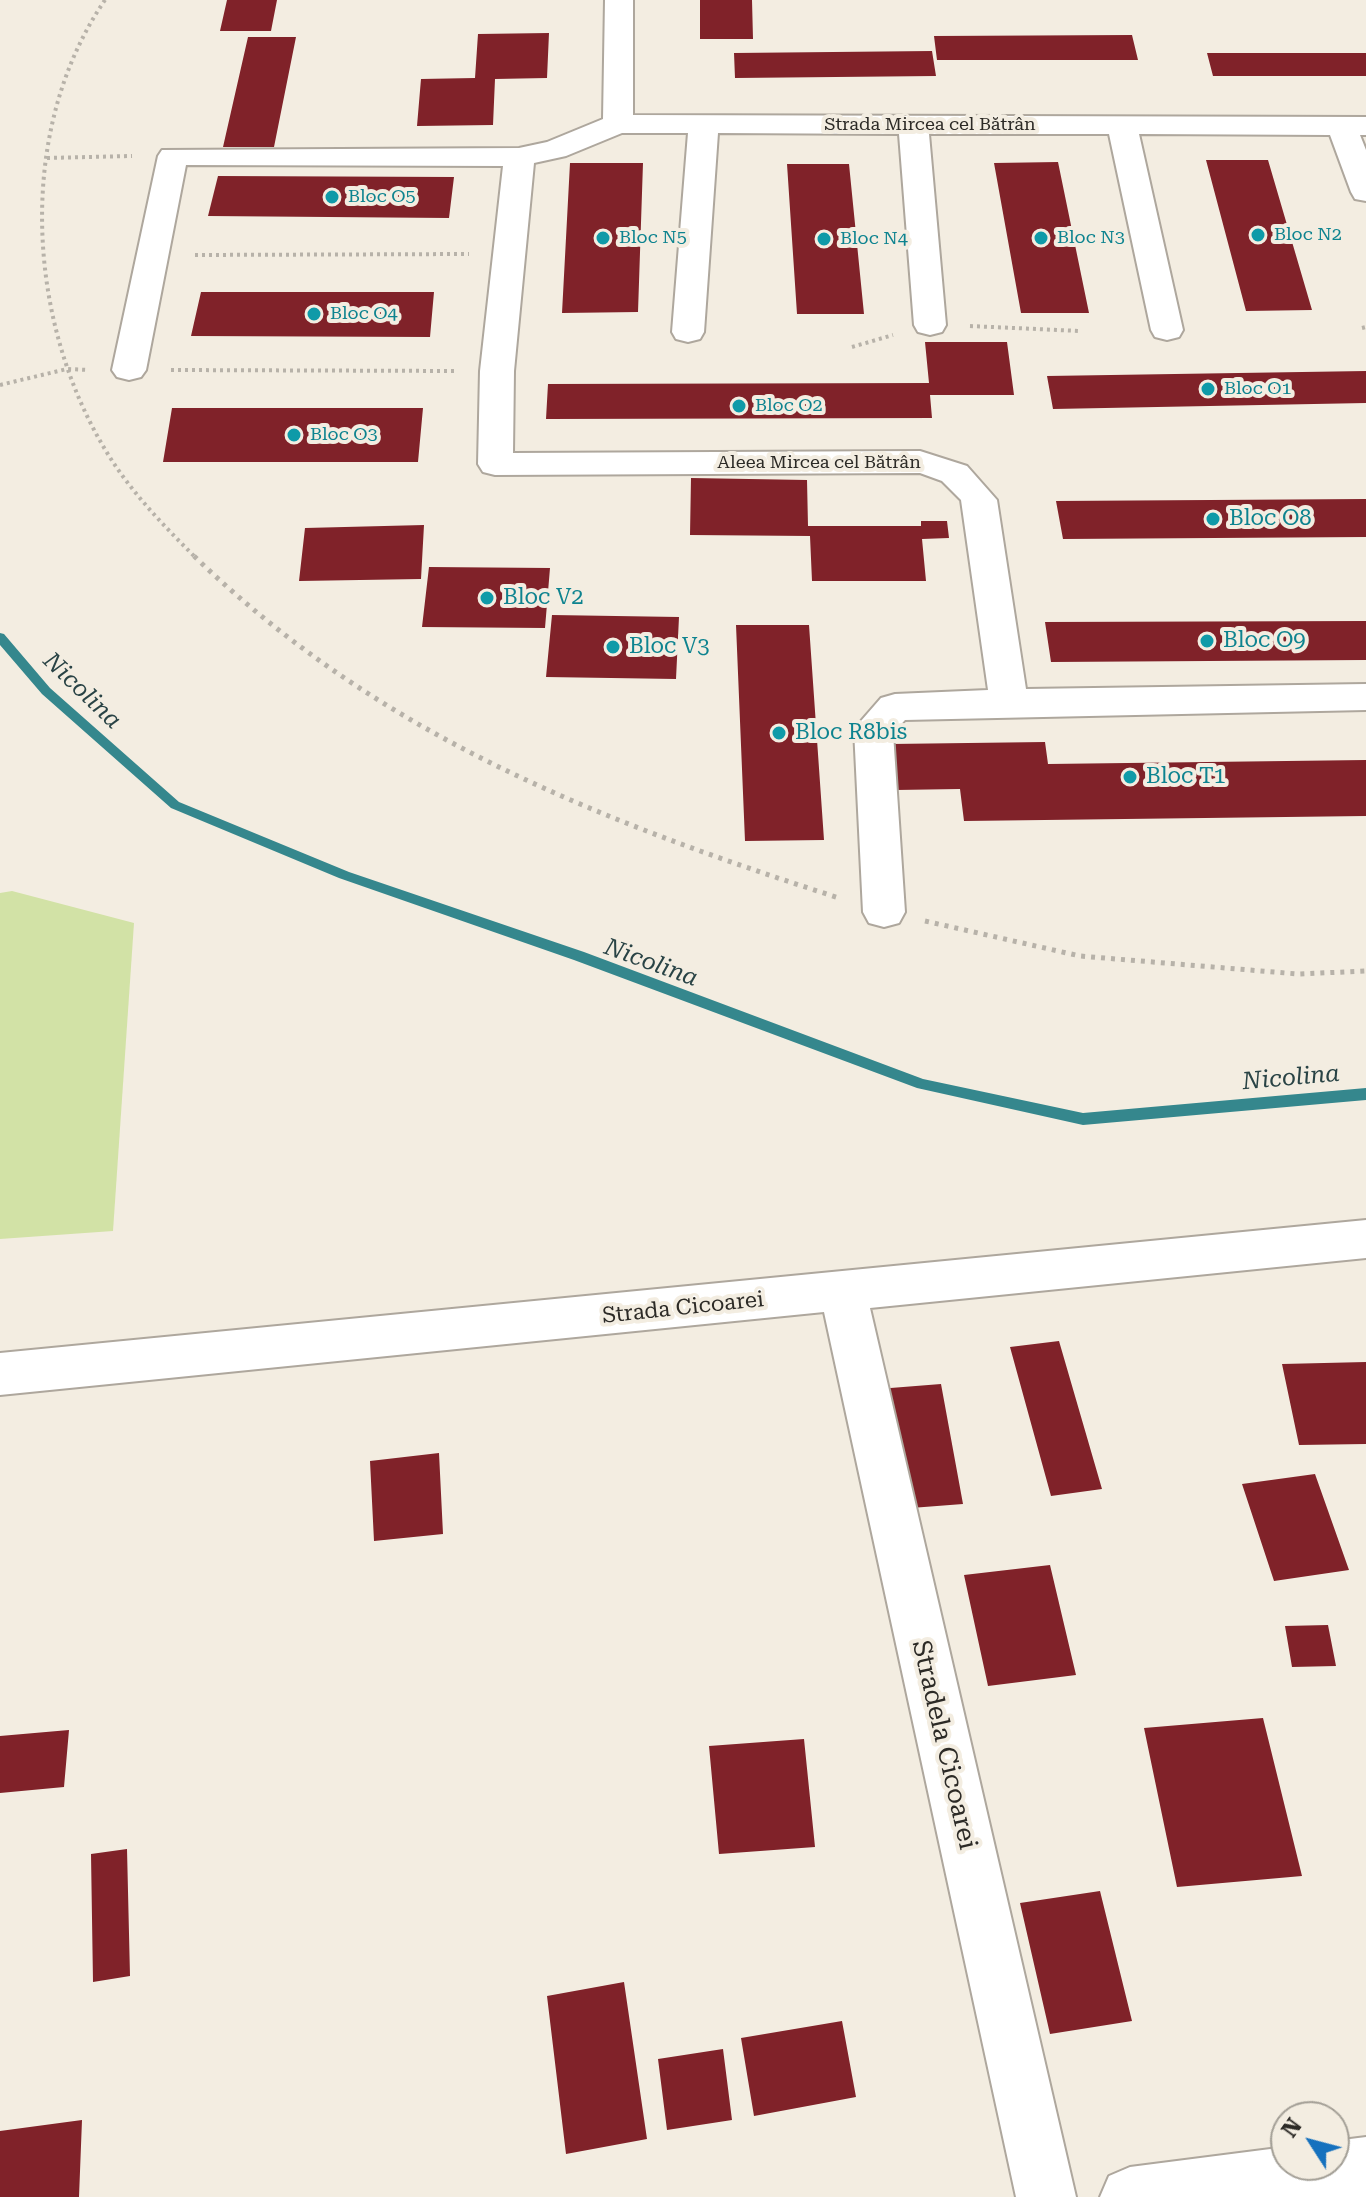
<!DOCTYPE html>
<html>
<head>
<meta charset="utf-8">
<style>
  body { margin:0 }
  #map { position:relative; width:1366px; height:2197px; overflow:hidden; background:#f3ede1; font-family:"Roboto Serif",serif }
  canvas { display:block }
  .north { position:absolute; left:1270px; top:2101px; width:80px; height:80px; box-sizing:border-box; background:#f3ede1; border:2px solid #a39f96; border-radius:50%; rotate:306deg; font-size:22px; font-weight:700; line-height:32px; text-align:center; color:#2c2a26 }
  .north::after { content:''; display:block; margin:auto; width:28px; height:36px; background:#1571be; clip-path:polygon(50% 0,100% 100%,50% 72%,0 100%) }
</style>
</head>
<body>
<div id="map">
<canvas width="1366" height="2197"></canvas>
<div class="north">N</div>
</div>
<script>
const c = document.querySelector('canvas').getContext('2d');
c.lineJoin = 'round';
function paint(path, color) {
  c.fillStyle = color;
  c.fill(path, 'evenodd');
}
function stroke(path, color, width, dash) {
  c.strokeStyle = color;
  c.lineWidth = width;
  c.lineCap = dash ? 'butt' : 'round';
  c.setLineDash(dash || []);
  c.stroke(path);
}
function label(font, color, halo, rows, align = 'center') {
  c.font = font + ' "Roboto Serif",serif';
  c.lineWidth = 8;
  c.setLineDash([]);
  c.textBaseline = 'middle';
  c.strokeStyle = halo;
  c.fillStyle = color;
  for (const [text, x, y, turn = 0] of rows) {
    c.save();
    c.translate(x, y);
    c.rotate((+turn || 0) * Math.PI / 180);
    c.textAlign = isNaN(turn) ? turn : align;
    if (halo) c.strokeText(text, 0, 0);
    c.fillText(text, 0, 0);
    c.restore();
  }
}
const green = new Path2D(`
  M12,891l122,32 -21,308 -113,8v-346z`);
const stream = new Path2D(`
  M0,633l4,1 46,54 129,114 170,70 235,80 339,127 160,34 283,-25v12l-283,25 -166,-37 -343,-128 -235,-82 -168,-70 -129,-114 -42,-49z`);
const building = new Path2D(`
  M227,0h50l-6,31h-51z
  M700,0h52l1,39h-53z
  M549,33l-2,45 -52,1 -2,46 -76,1 4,-47 54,-1 3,-44z
  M1132,35l6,25h-201l-3,-24z
  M248,37h48l-22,110h-51z
  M932,51l4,25 -201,2 -1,-25z
  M1207,53h159v23h-153z
  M1206,160h62l44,150 -66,1z
  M1058,162l31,151h-68l-27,-150z
  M570,163h73l-5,149 -76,1z
  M787,164h62l15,150h-67z
  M218,176l236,1 -5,41 -241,-2z
  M201,292h233l-4,45 -239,-1z
  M925,342h82l7,53h-84l2,23 -386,1 2,-35 381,-1z
  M1366,371v32l-313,6 -6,-33z
  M172,408h251l-5,54h-255z
  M691,478l116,2 1,46h113v-5h26l2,17 -27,1 4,42h-114l-2,-45 -120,-1z
  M1366,499v38l-303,2 -7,-38z
  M424,525l-3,54 -122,2 6,-53z
  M429,567l121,1 -5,60 -123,-1z
  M552,615l127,2 -3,62 -130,-2z
  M1366,621v39l-315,2 -6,-40z
  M736,625h73l15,215 -79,1z
  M1045,742l3,22 318,-4v56l-402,5 -4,-32 -64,1 -5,-46z
  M1059,1341l43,148 -51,7 -41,-149z
  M1366,1362v82l-67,1 -17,-81z
  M941,1384l22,120 -65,5 -20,-120z
  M439,1453l4,81 -69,7 -4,-80z
  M1315,1474l34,96 -75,11 -32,-97z
  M1050,1565l26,110 -88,11 -24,-111z
  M1328,1625l8,41 -44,1 -7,-41z
  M1263,1718l39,158 -125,11 -33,-159z
  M69,1730l-5,57 -64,6v-57z
  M804,1739l11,108 -96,7 -10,-108z
  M127,1849l3,127 -37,6 -2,-128z
  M1100,1891l32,130 -82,13 -30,-131z
  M624,1982l23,157 -81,15 -19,-158z
  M842,2021l14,76 -102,19 -13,-78z
  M723,2049l9,71 -65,10 -9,-71z
  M82,2120l-3,77h-79v-66z`);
const pathFar1 = new Path2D(`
  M105,0c-89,130 -79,319 1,451 24,40 57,74 90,107
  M47,158l85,-2
  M195,255l274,-1
  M970,326l110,5
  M1362,328l4,-1
  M852,347l41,-12
  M171,370l286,1
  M0,385l67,-16 22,1`);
const path = new Path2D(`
  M194,556c186,180 403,264 645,342
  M925,921l155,35 218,18 68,-3`);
const minor = new Path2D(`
  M605,0h28v115l733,2v18h-6l6,15v51l-11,-2 -4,-7 -21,-57 -191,-1 44,196 -4,7 -12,3 -12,-3 -4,-7 -42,-196h-180l17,191 -4,7 -12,3 -12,-3 -4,-7 -15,-191 -181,-1 -14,199 -4,7 -12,3 -12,-3 -4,-7 16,-199h-66l-56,23 -32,7 -20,208 -1,82 407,-2 47,15 30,34 29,189 340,-5v26l-461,10 -12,13 12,179 -6,11 -15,4 -15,-4 -6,-11 -9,-183 27,-31 14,-4 93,-4 -27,-190 -19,-19 -22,-8 -425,2 -12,-3 -5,-8 2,-93 23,-205 -317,-1 -40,205 -5,7 -12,3 -12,-3 -5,-7 46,-214 4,-6 357,-2 28,-6 56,-23z
  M1366,1220v38l-496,50 206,889h-60l-192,-885 -824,83v-42z
  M1366,2137v60h-266l9,-21 21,-9 156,-20v18h48v-24z`);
const markers = [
  [332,197,8,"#0f9aa8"],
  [1258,235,8,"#0f9aa8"],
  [603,238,8,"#0f9aa8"],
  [1041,238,8,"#0f9aa8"],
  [824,239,8,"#0f9aa8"],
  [314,314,8,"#0f9aa8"],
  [1208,389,8,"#0f9aa8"],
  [739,406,8,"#0f9aa8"],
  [294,435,8,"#0f9aa8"],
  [1213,519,8,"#0f9aa8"],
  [487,598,8,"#0f9aa8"],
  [1207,641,8,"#0f9aa8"],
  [613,647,8,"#0f9aa8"],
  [779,733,8,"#0f9aa8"],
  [1130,777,8,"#0f9aa8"]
];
const farStreetnames = [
  ["Strada Mircea cel Bătrân",930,125],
  ["Aleea Mircea cel Bătrân",819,463]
];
const farCulturenames = [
  ["Bloc O5",348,197],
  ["Bloc N2",1274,235],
  ["Bloc N5",619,238],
  ["Bloc N3",1057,238],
  ["Bloc N4",840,239],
  ["Bloc O4",330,314],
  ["Bloc O1",1224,389],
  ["Bloc O2",755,406],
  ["Bloc O3",310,435]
];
const cultureNames = [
  ["Bloc O8",1229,519],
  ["Bloc V2",503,598],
  ["Bloc O9",1223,641],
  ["Bloc V3",629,647],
  ["Bloc R8bis",795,733],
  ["Bloc T1",1146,777]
];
const streetNames = [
  ["Strada Cicoarei",683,1308,-6]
];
const waterNames = [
  ["Nicolina",82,691,44],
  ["Nicolina",651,963,20],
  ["Nicolina",1291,1078,-5]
];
const nearStreetnames = [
  ["Stradela Cicoarei",944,1745,77]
];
paint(green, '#d2e2a6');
paint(stream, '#35878d');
paint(building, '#802229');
stroke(minor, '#aea79d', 4);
stroke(pathFar1, '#b7b2a9', 4, [3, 4]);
stroke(path, '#b7b2a9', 5, [4, 6]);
paint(minor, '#fff');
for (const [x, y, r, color] of markers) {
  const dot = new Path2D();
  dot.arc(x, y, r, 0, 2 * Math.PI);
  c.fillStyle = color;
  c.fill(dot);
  stroke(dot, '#f3ede1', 3);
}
label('18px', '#2c2a26', '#f3ede1', farStreetnames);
label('18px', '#0d838f', '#f3ede1', farCulturenames, 'left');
label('22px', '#0d838f', '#f3ede1', cultureNames, 'left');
label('22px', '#2c2a26', '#f3ede1', streetNames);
label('italic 24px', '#294345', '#f3ede1', waterNames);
label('26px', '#2c2a26', '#f3ede1', nearStreetnames);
</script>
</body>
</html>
